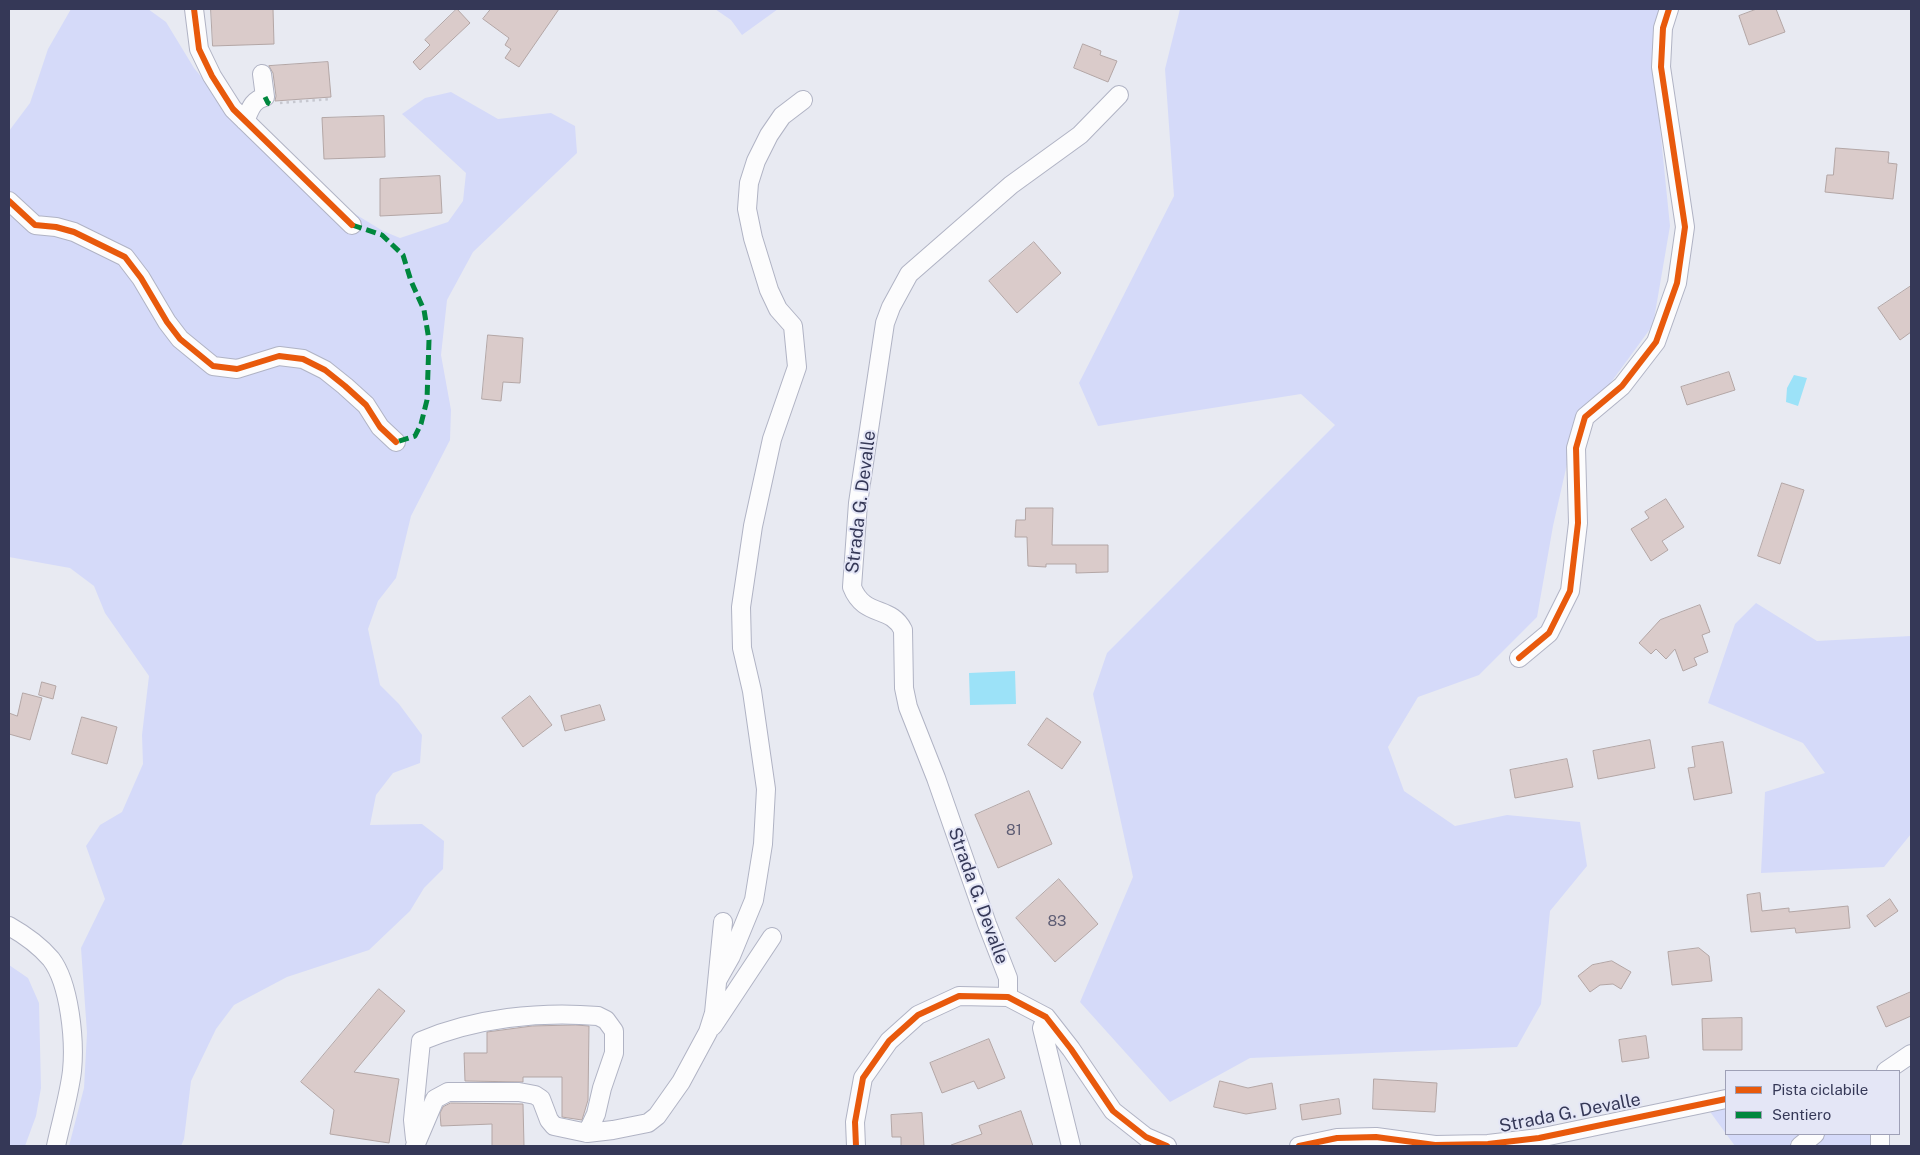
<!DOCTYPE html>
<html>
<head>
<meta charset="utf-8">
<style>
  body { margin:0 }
  #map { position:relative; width:1920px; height:1155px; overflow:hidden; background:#e8eaf2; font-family:"Public Sans",sans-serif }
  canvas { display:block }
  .frame { position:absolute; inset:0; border:10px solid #353857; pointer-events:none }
  .legend { position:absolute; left:1725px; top:1070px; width:175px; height:65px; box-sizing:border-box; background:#e4e6f6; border:1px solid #9ea0b6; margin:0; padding:6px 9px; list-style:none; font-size:15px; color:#353857 }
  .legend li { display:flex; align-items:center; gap:10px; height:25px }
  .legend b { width:25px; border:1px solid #9ea0b6 }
</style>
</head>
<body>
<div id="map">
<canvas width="1920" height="1155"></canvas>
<div class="frame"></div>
<ul class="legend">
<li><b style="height:6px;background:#e8590c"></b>Pista ciclabile</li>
<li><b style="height:6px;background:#00873e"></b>Sentiero</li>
</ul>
</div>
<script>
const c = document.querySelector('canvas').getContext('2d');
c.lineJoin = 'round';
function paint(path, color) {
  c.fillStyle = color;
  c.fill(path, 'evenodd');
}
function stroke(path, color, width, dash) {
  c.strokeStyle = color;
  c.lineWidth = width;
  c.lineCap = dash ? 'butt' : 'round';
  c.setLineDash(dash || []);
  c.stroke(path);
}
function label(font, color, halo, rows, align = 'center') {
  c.font = font + ' "Public Sans",sans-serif';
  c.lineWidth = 4;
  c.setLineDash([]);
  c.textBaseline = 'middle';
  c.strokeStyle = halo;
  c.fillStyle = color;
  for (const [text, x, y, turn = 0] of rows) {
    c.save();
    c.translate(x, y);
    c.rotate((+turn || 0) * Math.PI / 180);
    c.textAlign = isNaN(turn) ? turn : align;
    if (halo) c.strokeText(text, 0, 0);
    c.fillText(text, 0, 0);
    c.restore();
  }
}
const green = new Path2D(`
  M71,9h77l18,13 28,46 54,65 84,67 51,31 17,7 48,-16 15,-21 3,-28 -64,-59 23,-16 26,-6 47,27 53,-6 24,13 2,27 -104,99 -26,48 -6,55 10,55 -1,30 -39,76 -15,62 -18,23 -10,28 12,56 19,19 23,31 -2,28 -27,10 -17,22 -6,30 52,-1 22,17 -1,28 -19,19 -14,23 -41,39 -82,27 -53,28 -18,24 -25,52 -7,58 -3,7h-112l15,-58 3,-55 -6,-85 24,-49 -19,-53 14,-21 22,-13 21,-48 -1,-29 7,-59 -44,-63 -11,-27 -24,-18 -61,-11v-426l21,-28 18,-54z
  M715,9h63l-36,26 -11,-15z
  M1180,9h482l-10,40 18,177 -17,99 -79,108 -21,93 -16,91 -58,58 -61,22 -30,50 16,44 51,35 52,-11 73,7 7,44 -37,45 -9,93 -24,43 -267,11 -80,44 -90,-100 53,-125 -40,-183 14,-41 228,-228 -34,-31 -203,32 -19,-43 95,-187 -9,-127z
  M1756,603l61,38 94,-5v198l-27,33 -123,6 4,-81 60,-19 -22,-30 -95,-40 27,-79z
  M9,965l19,13 11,25 2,85 -5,28 -11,30h-16z
  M1726,1106v28h148l-2,12h-137l-27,-37z`);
const water = new Path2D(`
  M1794,375l13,3 -9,28 -12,-4 1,-14z
  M1015,671l1,33 -46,1 -1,-32z`);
const building = new Path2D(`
  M211,9h62l1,35 -61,2z
  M457,9l13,14 -50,47 -7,-8 17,-17 -5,-5z
  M491,9h68l-40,58 -14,-9 6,-9 -6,-4 4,-7 -26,-19z
  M1757,9h19l9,23 -36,13 -10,-29z
  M1083,44l18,7 -1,4 17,6 -9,21 -34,-14z
  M328,62l3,35 -56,4 1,-5 -3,-23 -4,-7z
  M384,116l1,41 -61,2 -2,-41z
  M1836,148l53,4 -1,11 9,1 -4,35 -68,-7 2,-17h6z
  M440,176l2,37 -62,3v-37z
  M1034,242l27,31 -44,40 -28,-32z
  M1911,286v46l-11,8 -22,-32z
  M488,335l35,3 -3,45 -17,-1 -2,19 -19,-2z
  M1729,372l6,18 -48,15 -6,-18z
  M1782,483l22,7 -24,74 -22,-8z
  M1666,499l18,28 -22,14 6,9 -17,11 -20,-32 18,-11 -4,-6z
  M1026,508h27l-1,37h56v27l-32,1v-9h-30v3l-18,-1 -1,-29h-12l1,-17h9z
  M1700,605l10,27 -8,3 6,17 -14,6 3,7 -14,6 -8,-22 -9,10 -10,-10 -5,5 -12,-11 21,-23z
  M42,682l14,4 -3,13 -14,-4z
  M23,693l19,5 -12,42 -21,-6v-21l8,3z
  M530,696l22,29 -29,22 -21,-29z
  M600,705l5,15 -40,11 -4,-15z
  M82,717l35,10 -10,37 -35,-10z
  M1047,718l34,24 -19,27 -34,-24z
  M1650,740l5,28 -57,11 -5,-28z
  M1723,742l9,51 -38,7 -6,-32 7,-1 -3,-20z
  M1567,759l6,28 -58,11 -5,-28z
  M1029,791l23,53 -54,24 -23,-53z
  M1059,879l39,45 -43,38 -39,-44z
  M1760,893l2,18 27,-3v4l59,-6 2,22 -54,5 -1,-5 -44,4 -4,-37z
  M1890,899l8,12 -23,16 -8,-11z
  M1699,948l10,8 3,25 -40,4 -4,-33z
  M1612,961l19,11 -10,17 -8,-5 -13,1 -10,7 -12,-16 14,-11z
  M379,989l26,22 -51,61 45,7 -10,64 -59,-9 4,-24 -33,-28z
  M1911,992v24l-25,11 -9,-20z
  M1742,1018v32h-39l-1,-31z
  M576,1025l13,1 -1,74 -6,20 -20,-3v-40h-39v5l-58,-1 -1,-28h23v-21l45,-6z
  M1646,1036l3,22 -27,4 -3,-22z
  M989,1039l16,39 -27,11 -4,-8 -32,12 -12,-30z
  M1374,1079l63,4 -2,29 -62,-3z
  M1220,1081l28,7 24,-5 4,26 -30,5 -32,-7z
  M1339,1099l2,15 -39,6 -2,-15z
  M451,1103l72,1 1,42h-32v-22l-51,2 -1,-13 3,-6z
  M1021,1111l12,35h-82v-1l31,-11 -3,-8z
  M922,1113l2,33h-23v-9h-9l-1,-22z`);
const path = new Path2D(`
  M280,103l51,-4`);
const minor = new Path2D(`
  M194,9l5,40 13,27 21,33 119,116
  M245,121c5,-11 7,-21 20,-24l-3,-23
  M9,201l26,24 21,2 18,5 51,25 16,21 26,44 13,17 33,27 24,3 42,-13 24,3 22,11 20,16 21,19 14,22 16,15
  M1519,658l30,-25 21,-42 8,-68 -2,-75 9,-31 37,-31 34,-44 21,-59 8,-56 -24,-160 2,-39 6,-19
  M9,926c16,9 30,19 42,33 19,25 24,82 21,112 -3,25 -11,51 -16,75
  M718,979l13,-23 23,-56 9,-56 3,-55 -14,-98 -10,-43 -1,-41 12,-81 19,-87 25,-72 -4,-41 -15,-17 -9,-19 -16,-52 -6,-29 2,-26 7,-22 13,-26 13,-19 21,-16
  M1008,997v-19l-21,-54 -51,-146 -28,-71 -4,-19 -1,-58c-12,-25 -39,-12 -51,-43l6,-84 27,-180 6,-16 18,-33 102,-89 69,-50 39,-40
  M1046,1017l-4,11 29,118
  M713,1026l59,-89
  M1886,1071l25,-17
  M415,1139l-2,-19 8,-79c54,-23 119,-30 177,-25l8,4 8,11v22l-12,35 -6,26 -9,19
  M415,1146l20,-47 13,-7h71l16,3 6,4 8,21 5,6 33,7 26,-3 35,-7 9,-7 24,-34 27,-50 6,-19 9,-91
  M856,1146l-1,-24 8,-44 26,-37 29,-26 41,-19 49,1 38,20 25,32 42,62 33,26 21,9
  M1299,1146l38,-8 39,-1 59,8 53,-1 51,-6 187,-39
  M1800,1146l15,-12
  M1880,1146v-12`);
const quiet = new Path2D(`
  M265,97l3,6 2,1
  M352,225l30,10 21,20 8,26 13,29 5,30 -2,60 -6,24 -6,12 -19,6`);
const cycleway = new Path2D(`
  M194,9l5,40 13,27 21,33 119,116
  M9,201l26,24 21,2 18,5 51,25 16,21 26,44 13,17 33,27 24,3 42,-13 24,3 22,11 20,16 21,19 14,22 16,15
  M1519,658l30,-25 21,-42 8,-68 -2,-75 9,-31 37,-31 34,-44 21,-59 8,-56 -24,-160 2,-39 6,-19
  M856,1146l-1,-24 8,-44 26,-37 29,-26 41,-19 49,1 38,20 25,32 42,62 33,26 21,9
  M1299,1146l38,-8 39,-1 59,8 53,-1 51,-6 187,-39`);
const numberNames = [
  ["81",1014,830],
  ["83",1057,921]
];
const streetNames = [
  ["Strada G. Devalle",861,502,-83],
  ["Strada G. Devalle",978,896,70],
  ["Strada G. Devalle",1570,1113,-11]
];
paint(green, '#d5daf9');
paint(water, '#9ce2f8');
paint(building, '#dacbca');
stroke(building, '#b3a6a5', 1);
stroke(minor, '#b0b3c4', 20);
stroke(path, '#c7c8d0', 2.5, [2.5, 4]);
stroke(minor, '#fcfcfd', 18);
stroke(quiet, '#00873e', 5, [10, 5]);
stroke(cycleway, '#e8590c', 6);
label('15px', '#5e5d74', null, numberNames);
label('18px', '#353857', '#e4e6f6', streetNames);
</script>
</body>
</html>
